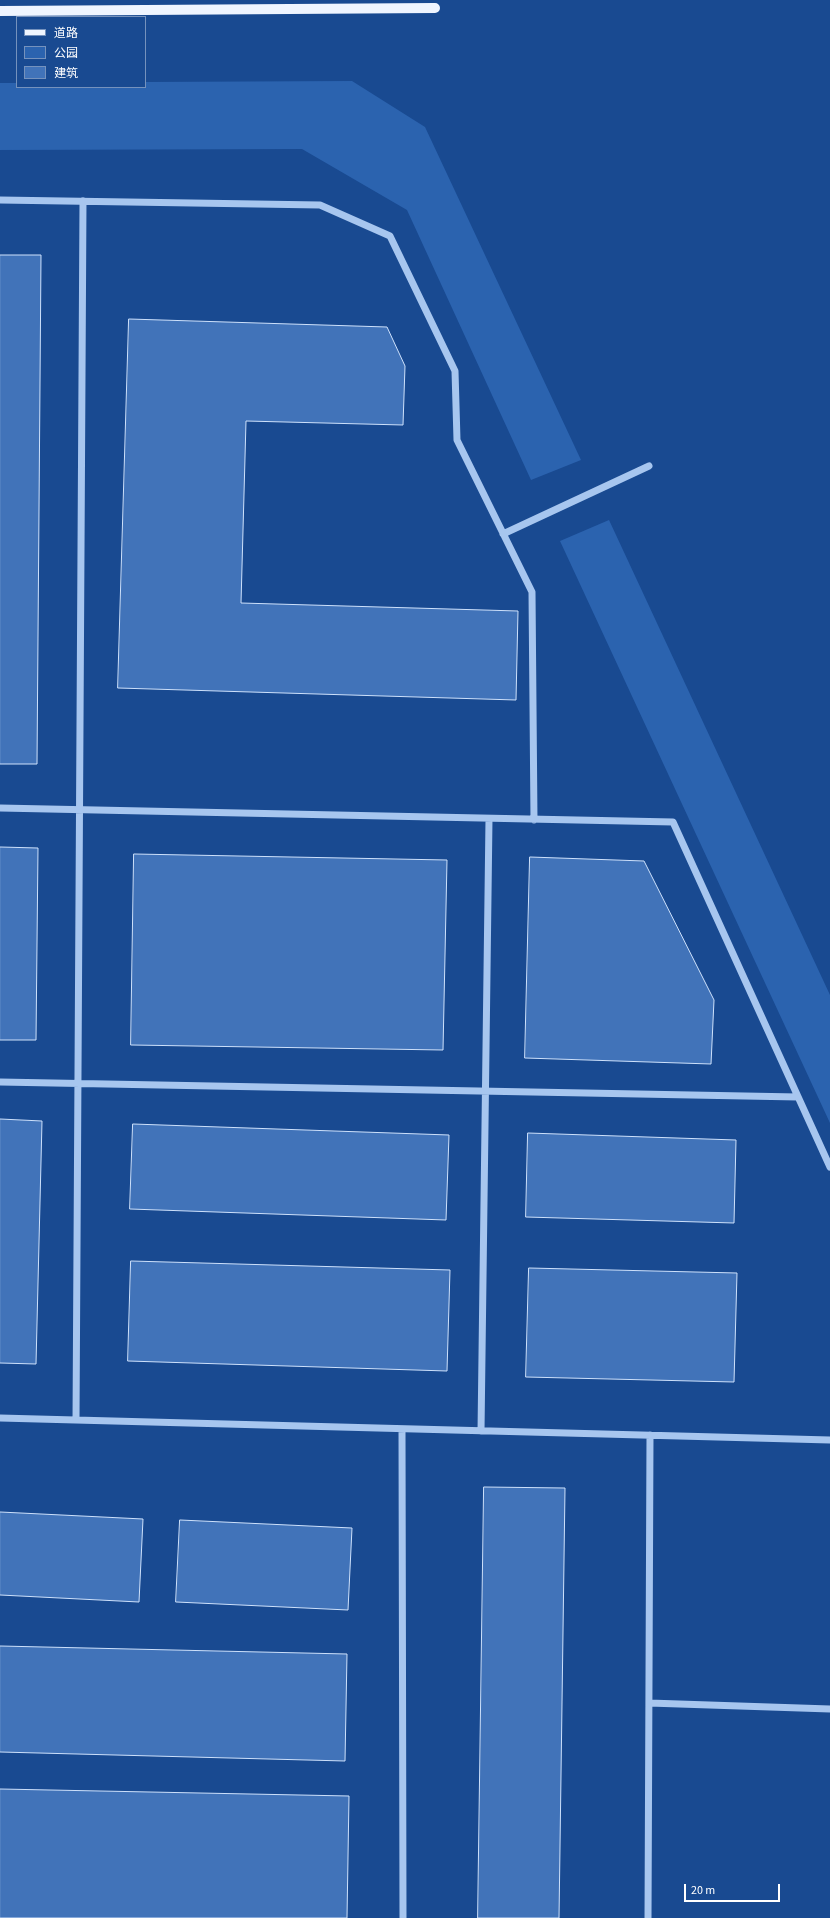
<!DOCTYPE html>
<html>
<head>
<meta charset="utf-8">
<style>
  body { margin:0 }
  #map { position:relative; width:830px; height:1918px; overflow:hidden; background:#194a91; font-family:"Source Sans 3","Noto Sans SC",sans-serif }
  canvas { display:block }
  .legend { position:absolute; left:16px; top:16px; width:130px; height:72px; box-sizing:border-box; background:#194a91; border:1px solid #7592bd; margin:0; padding:5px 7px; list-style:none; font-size:12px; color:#fff }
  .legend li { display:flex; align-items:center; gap:8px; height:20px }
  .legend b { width:20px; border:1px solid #7592bd }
  .scale { position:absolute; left:684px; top:1884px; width:96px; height:18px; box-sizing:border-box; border:2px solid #fff; border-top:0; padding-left:5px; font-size:12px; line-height:14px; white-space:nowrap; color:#fff; -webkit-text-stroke:3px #194a91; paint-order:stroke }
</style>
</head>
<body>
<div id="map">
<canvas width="830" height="1918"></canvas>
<ul class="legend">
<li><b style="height:5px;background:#eff5ff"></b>道路</li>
<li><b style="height:11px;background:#2b63af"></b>公园</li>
<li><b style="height:11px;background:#4173b9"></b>建筑</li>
</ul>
<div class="scale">20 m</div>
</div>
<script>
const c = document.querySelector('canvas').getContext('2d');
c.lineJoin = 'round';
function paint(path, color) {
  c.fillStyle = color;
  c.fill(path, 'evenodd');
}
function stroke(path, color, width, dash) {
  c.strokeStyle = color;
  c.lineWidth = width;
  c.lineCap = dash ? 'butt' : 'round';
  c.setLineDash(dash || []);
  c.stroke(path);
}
const green = new Path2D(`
  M352,81l73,46 156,333 -50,20 -124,-270 -105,-61 -302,1v-67h17v4h128v-5z
  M609,520l221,475v128l-270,-582z`);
const building = new Path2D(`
  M0,255h41l-4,509h-37z
  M129,319l258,8 18,39 -2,59 -157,-4 -5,182 277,8 -2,89 -398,-12z
  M0,847l38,1 -2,192h-36z
  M134,854l313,6 -4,190 -312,-5z
  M530,857l114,4 70,139 -3,64 -186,-6z
  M0,1119l42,2 -6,243 -36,-1z
  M133,1124l316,11 -3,85 -316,-11z
  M528,1133l208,7 -2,83 -208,-6z
  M131,1261l319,9 -3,101 -319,-10z
  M529,1268l208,5 -3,109 -208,-5z
  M484,1487l81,1 -6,430h-81z
  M0,1512l143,7 -4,83 -139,-7z
  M180,1520l172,8 -4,82 -172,-8z
  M0,1646l347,8 -2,107 -345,-9z
  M0,1789l349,7 -2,122h-347z`);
const minor = new Path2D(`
  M0,200l320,5 70,31 65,135 2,69 75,152 2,228
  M503,534l146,-68
  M0,808l673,14 157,345
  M0,1082l798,15
  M0,1418l830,22
  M76,1420l7,-1219
  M402,1429l1,489
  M481,1431l8,-612
  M649,1703l181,6
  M648,1918l2,-483`);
const major = new Path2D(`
  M0,11l435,-3`);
paint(green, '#2b63af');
paint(building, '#4173b9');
stroke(building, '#cee1fb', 1);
stroke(minor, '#a7c6ef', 7);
stroke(major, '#eff5ff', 10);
</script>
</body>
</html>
